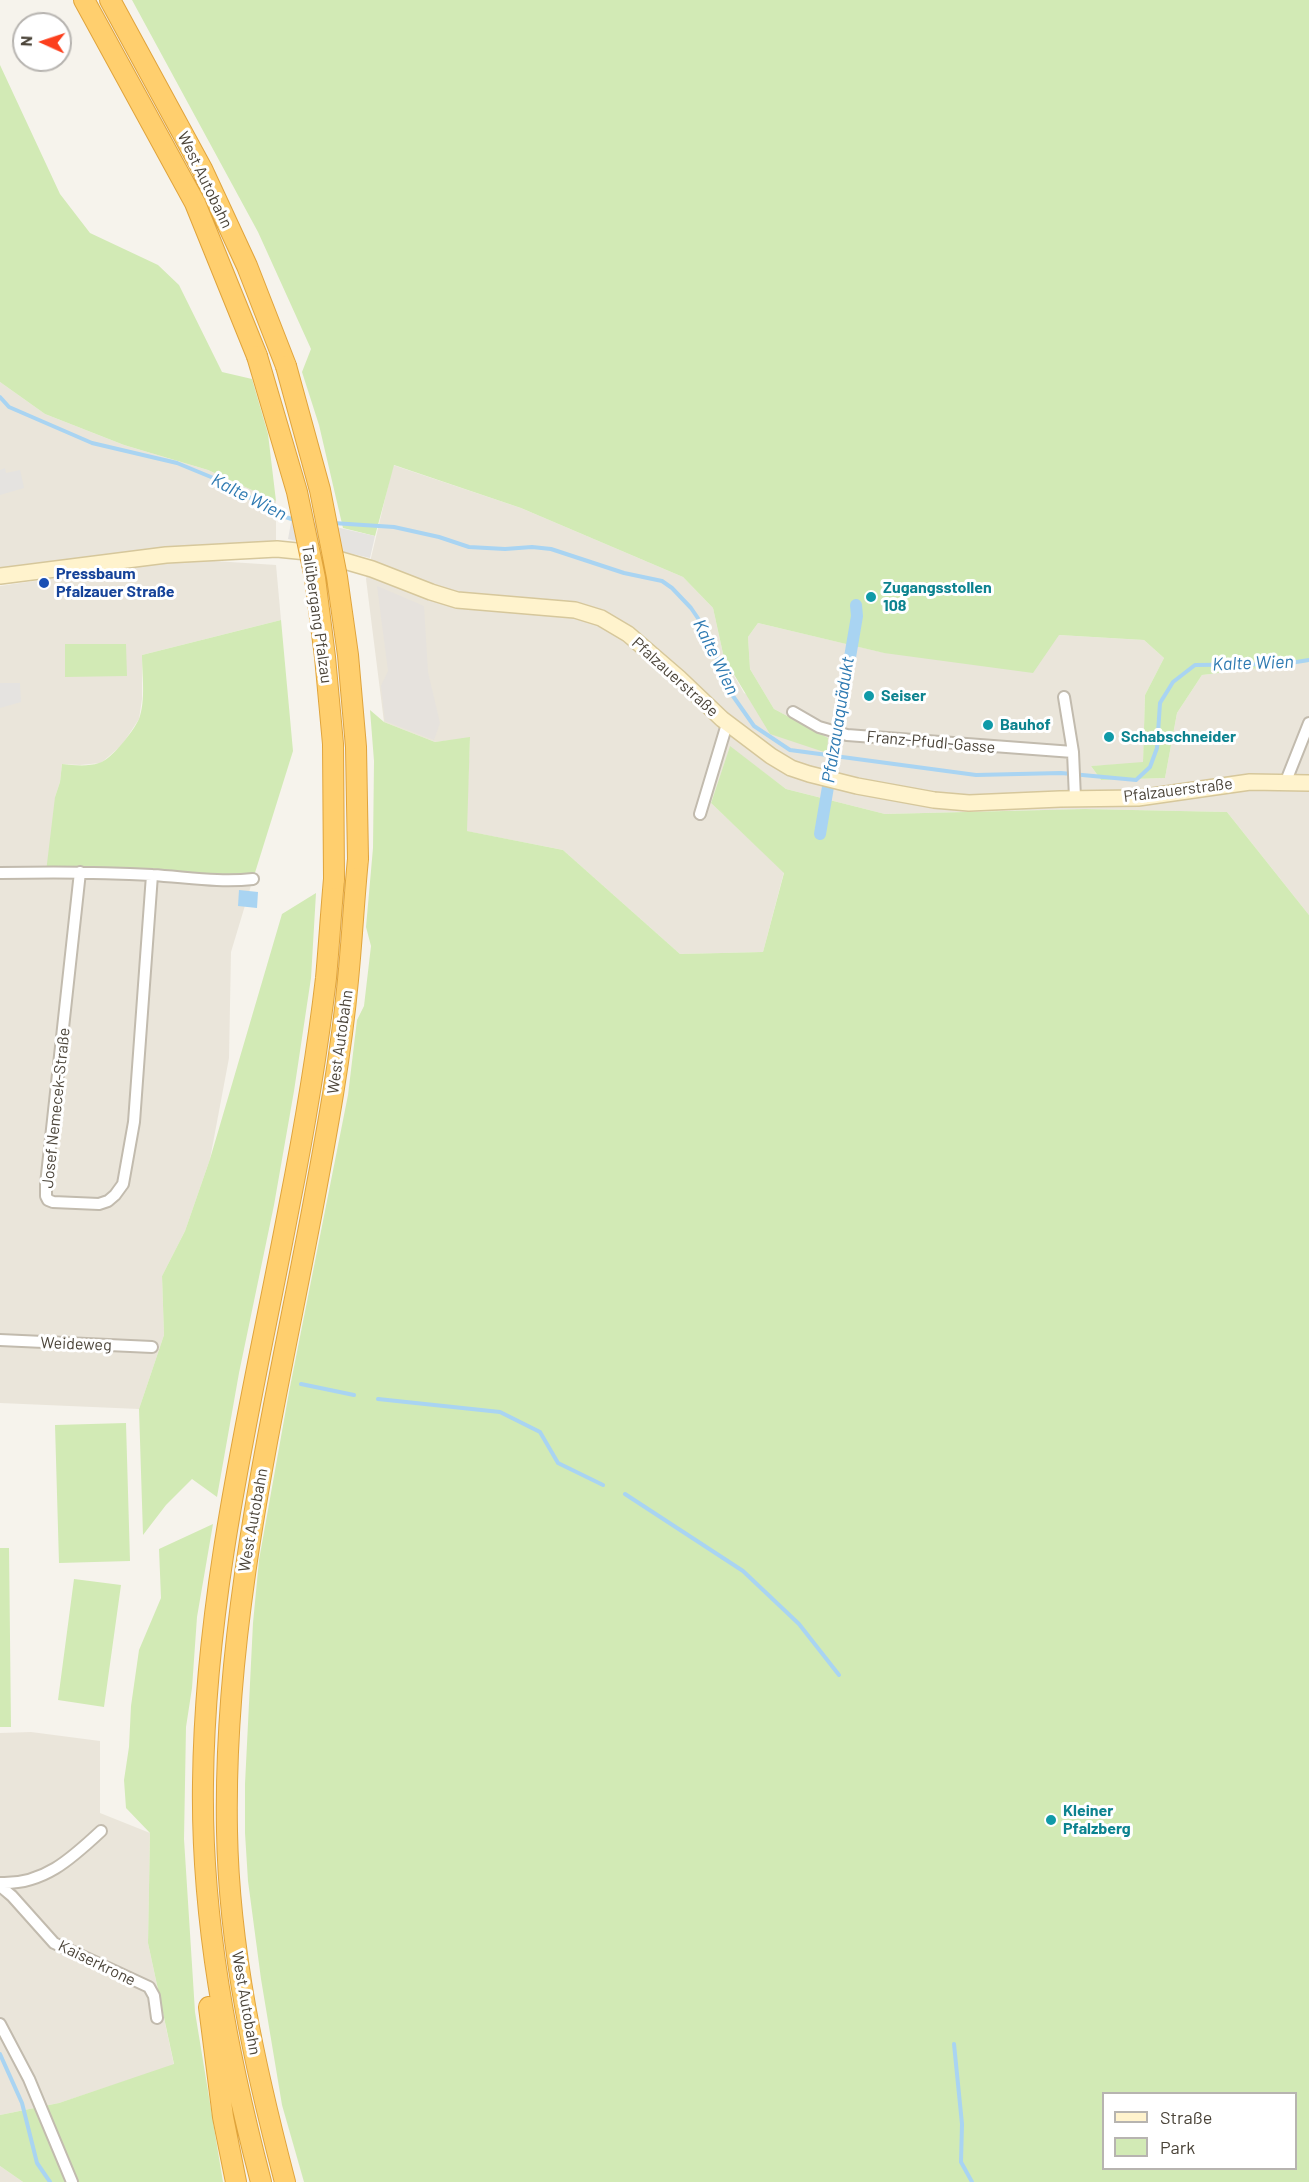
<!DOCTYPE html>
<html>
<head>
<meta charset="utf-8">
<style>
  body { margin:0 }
  #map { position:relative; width:1309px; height:2182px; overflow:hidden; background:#f6f3ec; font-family:Barlow,sans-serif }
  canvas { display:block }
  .legend { position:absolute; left:1102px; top:2092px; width:195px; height:78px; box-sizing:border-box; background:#fff; border:2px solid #b7b4b0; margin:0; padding:8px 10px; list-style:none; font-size:18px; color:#4b4439 }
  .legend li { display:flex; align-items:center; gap:12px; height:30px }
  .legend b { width:30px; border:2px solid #b7b4b0 }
  .north { position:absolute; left:12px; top:12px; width:60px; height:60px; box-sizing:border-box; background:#fff; border:2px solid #b7b4b0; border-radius:50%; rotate:273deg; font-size:16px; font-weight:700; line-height:24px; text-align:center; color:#4b4439 }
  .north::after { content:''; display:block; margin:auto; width:21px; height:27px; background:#fc3f1d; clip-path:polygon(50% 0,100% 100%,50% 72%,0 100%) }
</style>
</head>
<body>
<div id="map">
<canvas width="1309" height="2182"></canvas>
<ul class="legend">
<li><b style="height:8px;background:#fff3cd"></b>Straße</li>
<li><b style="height:16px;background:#d2eab5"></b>Park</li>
</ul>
<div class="north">N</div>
</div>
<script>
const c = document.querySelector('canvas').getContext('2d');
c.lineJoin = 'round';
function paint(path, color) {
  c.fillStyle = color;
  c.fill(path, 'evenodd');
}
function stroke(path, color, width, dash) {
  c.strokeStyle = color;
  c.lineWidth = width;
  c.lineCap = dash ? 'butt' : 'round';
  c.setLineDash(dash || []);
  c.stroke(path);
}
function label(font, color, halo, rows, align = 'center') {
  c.font = font + ' Barlow,sans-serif';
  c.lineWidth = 6;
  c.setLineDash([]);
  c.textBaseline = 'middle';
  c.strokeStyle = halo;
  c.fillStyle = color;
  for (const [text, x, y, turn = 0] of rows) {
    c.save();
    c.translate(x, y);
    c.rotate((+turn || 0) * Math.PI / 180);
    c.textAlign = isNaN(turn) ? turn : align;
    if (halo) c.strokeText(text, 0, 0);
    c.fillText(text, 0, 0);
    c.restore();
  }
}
const residential = new Path2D(`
  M0,382l45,32 79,31 84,25 68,31v40l-80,4 -196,25z
  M393,465l128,43 162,69 30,31 11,50 20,35 83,45 -53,-29 -24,-40 -2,-32 10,-14 127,30 174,-18 85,5 20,18 -19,37 -2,68 -52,3 10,14 64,-2 12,-65 25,-38 107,-13v253l-82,-103 -142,-3 -200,5 -99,-25 -56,-42 -19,56 73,69 -21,80 -83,2 -117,-104 -97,-19 4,-93 -35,4 -51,-20 -18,-143z
  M184,559l92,6 5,55 -139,35v44l-3,20 -17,26 -21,18 -21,2 -18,-1 -2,18 -5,15 198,82 -22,73 -2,106 -19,101 -25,72 -23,45 2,59 -25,74 -139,-6v-817z
  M31,1732l69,9v72l50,20 -2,110 26,122 -115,38 -59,12v-382z
  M0,2166l23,16h-23z`);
const industrial = new Path2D(`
  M377,586l47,20 4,66 12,51 -6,17 -49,-19 -4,-35 7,-15z`);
const green = new Path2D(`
  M132,0h1177v662l-107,13 -25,38 -12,65 -64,2 -10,-14 52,-4 2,-67 19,-37 -20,-18 -85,-5 -26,38 -149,-20 -126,-30 -10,14 2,32 24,40 54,29 -1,15 -57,-19 -46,-76 -11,-50 -30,-31 -162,-69 -127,-43 -19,71 -32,-8 -24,-103 -17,-53 9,-23 -53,-117z
  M0,65l60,129 30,39 68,32 21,20 43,87 30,7 16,55 8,67 -68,-31 -84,-25 -79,-31 -45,-32z
  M281,620l12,131 -40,128 -207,-7 9,-75 5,-15 2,-18c11,1 25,3 37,-1 12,-3 34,-31 40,-44 7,-18 3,-45 3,-64z
  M65,644h61l1,32 -62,1z
  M370,710l14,12 51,20 35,-5 -3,94 96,19 117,104 83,-2 21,-79 -73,-70 19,-57 56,43 99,25 200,-5 142,3 82,103v1267h-1005l-22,-77 -21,-126 -13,-98 -3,-48v-49l8,-161 6,-63 30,-168 59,-297 9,-75 7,-14 7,-60 -5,-19 7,-79 1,-87zM1104,2094h192v74h-192z
  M316,893l-5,85 -17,113 -20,114 -35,168 -22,124 -25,-18 -26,26 -23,30 -4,-126 25,-74 -2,-59 23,-45 25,-72 72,-245z
  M126,1423l4,138 -71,2 -4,-138z
  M213,1524l-16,93 -5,71 -6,39 -2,112 11,173 28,170h-200l-23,-16v-51l59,-12 115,-39 -26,-121 2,-110 -24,-25 -2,-28 5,-33 2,-41 8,-56 22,-52 -2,-49z
  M0,1548h9l2,179h-11z
  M74,1579l47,6 -17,122 -46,-7z`);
const parking = new Path2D(`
  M5,468l1,5 14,-3 4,18 -24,7v-25z
  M292,517l83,19 -5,22 -82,-19z
  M0,683h20l1,19 -21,6z`);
const water = new Path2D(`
  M239,890l19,2 -1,16 -19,-2z`);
const stream = new Path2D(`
  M0,397l9,10 83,36 85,20 63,26 26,22 29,9
  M333,523l61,4 45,10 30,10 36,2 27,-2 19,2 73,24 38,8 10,7 19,20 17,25 20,56 26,37 36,24 186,25 85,-2 75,7 14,-13 7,-19 3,-45 13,-21 22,-17 89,-1 25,-4
  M301,1384l53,11
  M378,1399l122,13 40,20 18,31 45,22
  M625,1494l118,77 56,53 40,51
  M954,2044l8,80 -1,38 11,20
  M0,2054l22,49 15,60 13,19`);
const canal = new Path2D(`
  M820,834l37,-218 -1,-11`);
const street = new Path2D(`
  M1064,697l9,55 2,46
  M793,712l26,15 28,8 226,17
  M1286,781l23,-58
  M700,814l27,-90
  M80,872l-34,312v12l2,4 5,2 46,2 9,-3 7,-6 8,-11 11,-62 18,-247
  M0,873c51,-1 101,-1 152,2 34,2 67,8 101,4
  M0,1340l152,7
  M0,1883c43,2 71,-24 101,-52
  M0,1886l12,10 42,47 95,44 5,9 3,22
  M0,2024l29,55 43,103`);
const secondary = new Path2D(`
  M0,576l166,-21 111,-6 40,4 55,16 59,23 26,8 118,10 26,8 27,16 51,44 43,41 49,37 20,12 18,6 48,12 77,14 35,3 91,-4 78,-1 112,-16 59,1`);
const highway = new Path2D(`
  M84,0l111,203 62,153
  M110,0l92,169 45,97 39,100
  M209,2007l14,110 13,65
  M261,2182c-34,-130 -60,-263 -58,-399 2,-195 50,-386 86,-576 15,-76 28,-152 37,-229 3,-33 5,-66 8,-99
  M285,2182c-30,-115 -56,-231 -58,-351 -4,-212 47,-418 86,-625 14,-75 28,-150 35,-226 4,-40 6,-81 10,-121`);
const highwayBridge = new Path2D(`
  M257,356l40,136 18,86 10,79 8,87 1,135
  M286,366l34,124 17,87 11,78 8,92 2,112`);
const markers = [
  [44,583,6,"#1a4fb4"],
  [871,597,6,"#0f9aa8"],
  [869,696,6,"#0f9aa8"],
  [988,725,6,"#0f9aa8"],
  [1109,737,6,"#0f9aa8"],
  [1051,1820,6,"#0f9aa8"]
];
const streetNames = [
  ["West Autobahn",205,180,64],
  ["Talübergang Pfalzau",317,614,82],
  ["Pfalzauerstraße",675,677,42],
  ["Franz-Pfudl-Gasse",931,742,5],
  ["Pfalzauerstraße",1178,790,-7],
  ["West Autobahn",340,1042,-82],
  ["Josef Nemecek-Straße",56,1108,-84],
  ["Weideweg",76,1344,2],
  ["West Autobahn",253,1520,-80],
  ["Kaiserkrone",97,1963,26],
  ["West Autobahn",246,2003,80]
];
const transitNames = [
  ["Pressbaum",56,574],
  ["Pfalzauer Straße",56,592]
];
const cultureNames = [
  ["Zugangsstollen",883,588],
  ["108",883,606],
  ["Seiser",881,696],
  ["Bauhof",1000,725],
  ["Schabschneider",1121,737],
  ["Kleiner",1063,1811],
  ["Pfalzberg",1063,1829]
];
const waterNames = [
  ["Kalte Wien",249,497,27],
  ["Kalte Wien",716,657,64],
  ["Kalte Wien",1253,663,-2],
  ["Pfalzauaquädukt",838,720,-81]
];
paint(residential, '#eae5da');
paint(industrial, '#e6e2dd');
paint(green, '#d2eab5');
paint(parking, '#e5e3e0');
paint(water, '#a9d4f2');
stroke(stream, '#a9d4f2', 4);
stroke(canal, '#a9d4f2', 12);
stroke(street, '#c2bbae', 14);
stroke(secondary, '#d6c79b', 18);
stroke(highway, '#e0a43c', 22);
stroke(street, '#fff', 10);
stroke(secondary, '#fff3cd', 15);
stroke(highway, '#ffcf6e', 20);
stroke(highwayBridge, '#e0a43c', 22, []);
stroke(highwayBridge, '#ffcf6e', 20);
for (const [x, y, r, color] of markers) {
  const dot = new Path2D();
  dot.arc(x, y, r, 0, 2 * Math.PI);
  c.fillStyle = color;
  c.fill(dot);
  stroke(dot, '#fff', 2);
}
label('16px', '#4b4439', '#fff', streetNames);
label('bold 16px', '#164399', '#fff', transitNames, 'left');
label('bold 16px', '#0d838f', '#fff', cultureNames, 'left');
label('italic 18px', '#2e7ab2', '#fff', waterNames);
</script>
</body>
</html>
